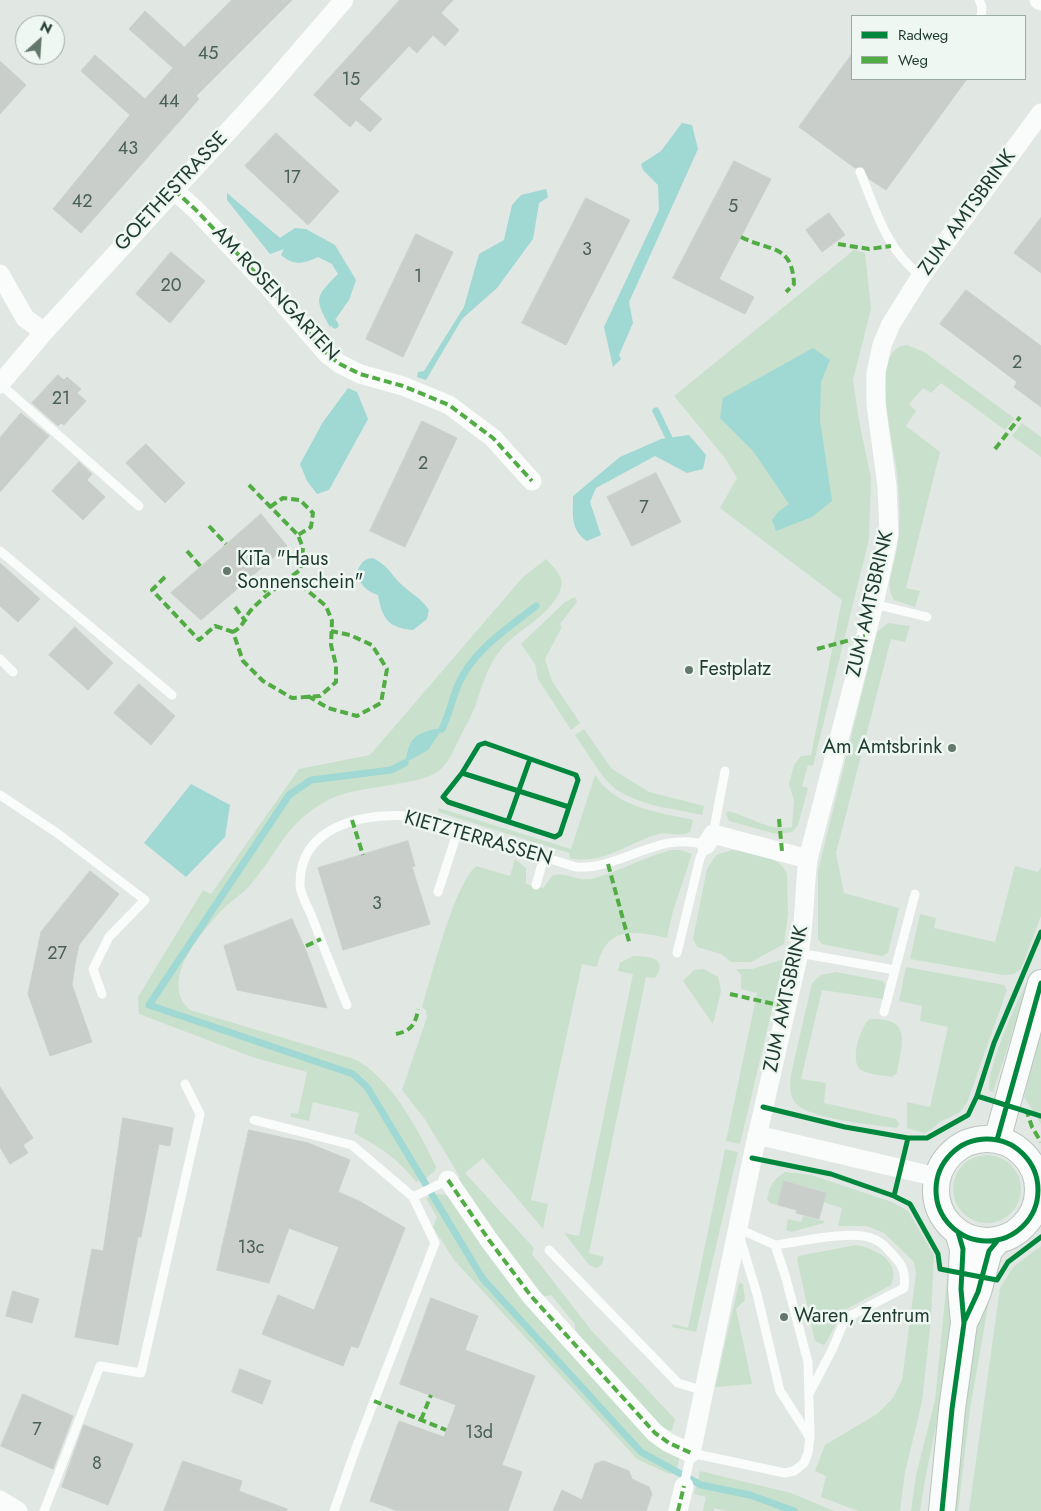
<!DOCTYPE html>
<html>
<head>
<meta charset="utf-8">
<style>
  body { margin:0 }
  #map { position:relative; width:1041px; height:1511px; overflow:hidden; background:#e1e7e3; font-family:Jost,sans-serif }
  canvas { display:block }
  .legend { position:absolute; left:851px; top:15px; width:175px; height:65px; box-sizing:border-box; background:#eef7f1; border:1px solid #9baba3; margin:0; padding:6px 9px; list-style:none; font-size:15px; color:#1f3a2e }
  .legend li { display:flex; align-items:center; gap:10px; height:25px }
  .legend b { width:25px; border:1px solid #9baba3 }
  .north { position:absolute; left:15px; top:15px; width:50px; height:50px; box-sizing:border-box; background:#eef7f1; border:1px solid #9baba3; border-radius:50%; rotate:26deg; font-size:14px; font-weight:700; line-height:20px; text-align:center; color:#1f3a2e }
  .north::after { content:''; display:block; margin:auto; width:18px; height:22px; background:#63776d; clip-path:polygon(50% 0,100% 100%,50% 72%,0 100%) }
</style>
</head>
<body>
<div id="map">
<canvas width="1041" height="1511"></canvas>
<ul class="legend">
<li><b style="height:6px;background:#00873e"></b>Radweg</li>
<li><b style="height:6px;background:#52ac44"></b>Weg</li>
</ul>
<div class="north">N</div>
</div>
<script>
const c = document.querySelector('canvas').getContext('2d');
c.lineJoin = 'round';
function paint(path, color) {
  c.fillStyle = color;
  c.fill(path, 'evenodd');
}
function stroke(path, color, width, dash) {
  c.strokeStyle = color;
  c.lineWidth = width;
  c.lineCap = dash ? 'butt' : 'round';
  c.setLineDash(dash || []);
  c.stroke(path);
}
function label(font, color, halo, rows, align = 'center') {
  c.font = font + ' Jost,sans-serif';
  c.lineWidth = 5;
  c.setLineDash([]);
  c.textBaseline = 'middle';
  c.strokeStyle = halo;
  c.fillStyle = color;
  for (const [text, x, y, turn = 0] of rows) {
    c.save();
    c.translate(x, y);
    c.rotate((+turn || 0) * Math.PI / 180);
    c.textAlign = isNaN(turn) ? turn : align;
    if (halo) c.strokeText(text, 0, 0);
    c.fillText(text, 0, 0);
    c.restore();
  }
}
const green = new Path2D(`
  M854,250l11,3 6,56 -18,71 6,41 12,57 -2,61 -56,227 -5,-1 -6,21 6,2 -10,37 -6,7 -16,2 -47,-13 -3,-7 2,-3c21,5 41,21 64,16l2,-27 -5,-16 5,-19 7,-9 10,-1 31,-155 -122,-92 17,-30 -12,-20 -51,-62z
  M907,345l17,7 90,66 -9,12 -64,-47 -10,10 -8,-5 -14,16 7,7 -10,15 34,26 -34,136 14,3 -5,16 -21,-7c-8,-13 -3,-24 0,-37 8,-33 6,-64 2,-98 -3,-25 -28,-118 11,-120z
  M1022,423l19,14v20l-29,-21z
  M546,559c9,10 20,18 14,32 -11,27 -45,39 -61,61 -13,17 -17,35 -24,55 -5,12 -12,23 -17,34 -5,10 -9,21 -18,29 -20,17 -81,14 -112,30 -42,23 -48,49 -76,83 -9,11 -23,19 -33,30 -21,24 -60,69 -29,97l164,49c37,18 65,72 82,108l-1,4 -9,7 -10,4c-18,-23 -37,-36 -62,-49l5,-20 -46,-11 -4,19 -18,-4v-4l7,1 9,-42 -52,-14 -116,-44 -1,-17 65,-107 8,4 88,-125 71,-14 153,-178z
  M575,597l2,5 -17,22 2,3 -17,32 7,22 28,42 -9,7 -33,-51 -3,-15 -14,-20 44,-42z
  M888,623l22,3 -5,16 -14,-3 -55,214 8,40 55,15 -11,45 -6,3 -60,-12 -4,-5v-68l59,-239z
  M584,729l28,40 37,23 55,14 -2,9c-31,-7 -74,-10 -96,-35 -11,-14 -21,-30 -31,-45z
  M595,775c21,33 64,37 98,45l-3,12c-9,5 -21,0 -31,2 -31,8 -56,32 -89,24l-1,-5 -131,-41 1,-4 132,41z
  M672,850h8l12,4 -19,57 -6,27c-32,-7 -61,-13 -70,29l-15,-3 -51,236 17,4 -5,25 -60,-71 -18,15 69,75 -2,6 60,77 83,88 -3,11 -5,1 -7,-3 -85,-94v-10l-24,-29 -9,2 -86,-117 4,-3 -36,-59 -22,-28 25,-73 -1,-7 -4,-3c11,-34 31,-120 54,-141l34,10 5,-17 11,9v16l17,4 10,-13c14,-3 27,8 42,3 26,-7 50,-22 77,-28z
  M732,850c17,1 49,6 55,24l1,41 -4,29 -33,18h-20l-10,-8 -24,-7 -4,-8 14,-70 9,-14z
  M1015,866l23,6 3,-5v49l-20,53 -7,5 -11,1 -93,-16 10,-45 16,4 -2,10 61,14z
  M633,956c16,0 36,2 22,22l-9,-1 -57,276 15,4 -2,7 -5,4 -7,-2 -26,-33 15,3 54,-262 -15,-3 2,-8z
  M784,959l-44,185 -14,-3 31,-148 -16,-4v-14l-5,-6h16z
  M906,967l98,18 3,5 -40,113 -7,9 -20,10 -9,8 -7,3 -17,-5v-26l23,5 18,-80 -28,-6 2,-15 -23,-5z
  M704,969l14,8 3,14 -8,33 -30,-43 11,-11z
  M1033,970l-40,122 -3,-1c-6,-20 32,-101 43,-121z
  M836,972l47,9 2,4 -2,14 -61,-9 -21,89 25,4 -2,20 72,16 3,5 -2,4c-21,-3 -93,-9 -103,-27 -5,-8 -4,-18 -3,-27l21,-91 9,-8z
  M870,1019c43,-2 32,25 27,54l-5,4c-9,-2 -22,-2 -31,-7 -12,-8 -1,-44 9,-51z
  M1041,1029v95l-17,-27z
  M725,1149l13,3 -42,180 -24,-5 1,-3 15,4z
  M953 1189a34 34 0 1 1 68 0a34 34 0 1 1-68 0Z
  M785,1172l26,3 81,27 16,9 26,44 -3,64 -9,83 -17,70 -5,39h-42l-37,-14 5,-21 -11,-5 10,-26 52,-31 16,-16 9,-18 14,-106 -2,-12 -30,-29 -17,-7h-29l4,-18 -19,-6 2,-10 -41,-11 -6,24 -8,-2 -3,-4c3,-13 6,-20 18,-27z
  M438,1194l8,1 7,5 75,102 128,144 24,9 -4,19h-7l-32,-15 -183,-199 -21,-33 4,-10 -11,-19z
  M803,1216l21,5v2l-33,9 -5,-2 2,-11 13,3z
  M856,1245c19,3 46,17 35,40l-48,26 -16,30 -3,4 -9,-4 -18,-82 1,-3z
  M1041,1246v265h-72l31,-223 13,-21z
  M947,1279l7,1c-3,26 -2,51 -5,77 -7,52 -22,102 -29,154h-9l5,-36 19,-75z
  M739,1283l4,1 2,16 -9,9 16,75 -37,3z
  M985,1287l6,2 -21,120 -12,102h-4l9,-104z
  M700,1471l91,22 43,18h-108l-12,-3v3h-11l3,-14 -12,-3z`);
const water = new Path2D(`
  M682,123l10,2 6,24 -69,153 4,21 -14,32 2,4 -8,8 -9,-40 55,-117 -1,-25 -15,-15 -2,-6 20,-13z
  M546,189l2,8 -9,6 -6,36 -36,49 -35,31 -36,61 -9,-3 1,-5 6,-1 40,-64 15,-53 25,-14 8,-35 9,-10z
  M227,193l53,45 15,-10 11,1 29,16 21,35 -7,20 -19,27c-16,-29 -15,-30 8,-53l-6,-10 -14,-7c-15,7 -24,9 -37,-2l3,-6 -14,5 -43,-54z
  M813,348l17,12 -9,22 -1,38 12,81 -20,16 -36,14 -4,-11 6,-8 11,-8 -36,-53 -33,-33 3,-20z
  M348,388l9,4 11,27 -39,71 -12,4 -10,-13 -7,-17 23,-42z
  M689,435l17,20 -3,14 -16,4 -32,-17 -59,32 -6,14 11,33 -14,6c-17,-11 -14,-27 -14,-45l47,-39 41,-18z
  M373,558c18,10 16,15 29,27 11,10 19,13 27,25l-2,9 -14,11c-24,-2 -31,-11 -35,-35 -12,-4 -18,-10 -21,-23 4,-9 6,-13 16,-14z
  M435,729h7l-14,21 -23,13c5,-23 6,-28 30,-34z
  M191,784l39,21 -5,32 -39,40 -42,-34z`);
const stream = new Path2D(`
  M333,322l2,3
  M656,411l13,27
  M442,729c7,-14 10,-30 16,-44 15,-35 49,-56 78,-79
  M405,763l-14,7 -80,10 -22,15 -140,210 204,69 14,13 116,192 158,173 60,33 49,10 44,16`);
const building = new Path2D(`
  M232,0h60l-96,96 3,3 -118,134 -28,-24 77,-94 -49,-44 14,-16 50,44 28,-31 -44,-39 16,-18 39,36z
  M400,0h53l-12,13 18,17 -14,16 -12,-11 -16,18 -8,-7 -50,53 23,20 -12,13 -14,-12 -6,7 -36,-32z
  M852,54v25h115l-81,111 -17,-11 -6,-12 -8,1 -56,-41z
  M0,61l26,24 -26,29z
  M276,133l63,58 -31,34 -63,-59z
  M734,161l37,18 -52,100 35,18 -9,17 -72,-36z
  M586,198l44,22 -64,125 -44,-22z
  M829,213l16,22 -23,17 -16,-22z
  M1041,218v55l-27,-20z
  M416,234l37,18 -50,105 -37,-18z
  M171,252l34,29 -35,42 -34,-29z
  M966,290l75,56v61l-27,-20 3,-5 -77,-58z
  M58,375l6,5 3,-3 14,12 -4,4 9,8 -22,24 -3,-2 -3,3 -26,-23z
  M21,413l28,23 -49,56v-54z
  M422,421l35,17 -52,109 -35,-16z
  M146,444l39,39 -20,20 -39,-40z
  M79,462l13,12 -5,6 18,17 -22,23 -31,-29z
  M656,473l25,49 -49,24 -25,-49z
  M261,514l26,32 -86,74 -30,-27z
  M0,563l40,36 -22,23 -18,-16z
  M75,627l38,36 -25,27 -39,-35z
  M139,684l36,32 -24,29 -37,-32z
  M408,841l7,25 -3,1 18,57 -87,26 -25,-82z
  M90,871l29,23 -40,51 -4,19 -3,21 20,57 -42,14 -22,-62 13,-62z
  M292,919l15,34 20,55 -90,-18 -13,-44z
  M0,1087l33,51 -10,7 5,8 -18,11 -10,-17z
  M123,1118l50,10 -3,18 -11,-2 -18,93h-3l-20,108 -43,-8 17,-88 11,2z
  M249,1130l59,13 42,17 -12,32 21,9 46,27 -47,120 -7,-2 -8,20 -81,-32 16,-39 36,15 25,-63 -50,-19 -20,55 -52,-13z
  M784,1181l42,12 -7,26 -23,-6 1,-3 -19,-5z
  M13,1291l26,8 -7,24 -26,-7z
  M431,1298l47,18 -13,34 70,26 -33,89 20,7 -14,39h-110l-28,-10 29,-80 45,16 12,-32 -56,-21z
  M240,1369l31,12 -9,23 -30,-12z
  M23,1394l50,22 -20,53 -52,-23z
  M84,1425l49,19 -25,61 -46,-18z
  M183,1461l59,20 -3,10 48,18v2h-123z
  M604,1461l25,10 3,8 17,8 3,7 -6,17h-93l9,-21 20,10 13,-36z`);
const lane = new Path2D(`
  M979,0l3,7 -1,9
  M860,172c17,40 25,76 61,104
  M0,384l139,122
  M0,551l172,144
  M874,604l53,13
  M0,659l13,13
  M0,795l57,38 88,67 -36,37 -16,32 9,25
  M713,834l12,-63
  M536,885l8,-28
  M438,892l20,-62
  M799,953l96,17 20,-76
  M347,1005c-12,-29 -24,-59 -35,-88 -4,-10 -12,-23 -12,-32 -1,-60 64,-72 110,-69l166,51c45,3 83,-37 130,-22l-6,13 -23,95
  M884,1012l11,-42
  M254,1120l98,25 61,52 22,46 -79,205 -22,63
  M1038,1184l3,2
  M413,1197l35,-17
  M1030,1218l11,-3
  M740,1238l17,56 23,97 29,45
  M775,1245c24,-3 74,-15 96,-7 8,2 16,10 21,16 11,11 14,19 12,34l-54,28 -7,8 -11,26 -22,42
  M549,1250l129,133 26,8
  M684,1486l7,-33 94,20 9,-2 10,-8 4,-10 2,-16 -2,-75 -23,-87 -10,-30 -38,-17
  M44,1511l56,-145 41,7 59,-259 -15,-30`);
const street = new Path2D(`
  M1039,0l2,1
  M174,190l22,20 71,75 60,69 13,10 20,10 43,12 46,19 44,33 39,43
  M0,274l25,44 19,14
  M0,384l44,-52 224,-244 76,-88
  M706,845l7,-11 95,25
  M757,1135l180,42
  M448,1180l41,60 42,56 124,137 14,10 22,10 63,-303 45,-197c6,-31 5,-63 9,-94l66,-255 15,-69 -2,-49 -11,-82v-31l6,-28 9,-21 30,-48 120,-163
  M0,1500l18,11
  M678,1511l6,-25`);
const secondary = new Path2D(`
  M936 1190a51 51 0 1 1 102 0a51 51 0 1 1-102 0Z
  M997,1140l44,-157
  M967,1317l11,-25 11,-41 9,-11
  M942,1511l10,-102 12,-86 -3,-34 2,-40 -5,-17`);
const quiet = new Path2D(`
  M174,190l22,20 71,75 60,69 13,10 20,10 43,12 46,19 44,33 39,43
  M741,237c29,15 51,6 53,47l-8,8
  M838,244l31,5 22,-3
  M995,449l25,-32
  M249,485l49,50 5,13 -2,21c-16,13 -35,25 -49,40 -8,8 -7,17 -19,23l10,29 20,20 29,17 28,-2 16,-14v-17l-5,-20 1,-24 -6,-15 -35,-29
  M270,507l13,-9 17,2 13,13 -2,14 -13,8
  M209,526l17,18
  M187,551l14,16
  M165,577l-13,13 47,50 16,-14 18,6
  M261,586l8,9
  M235,607l11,15
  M817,649l48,-13
  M308,696l20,12 29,8 24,-13 6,-34 -15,-24 -22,-10 -19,-4
  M779,819l3,32
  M352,820l11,35
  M608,864l22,81
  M306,946l15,-7
  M730,994l57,13
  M396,1034c15,-3 20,-10 22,-25
  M1024,1111l3,1 5,15 9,15
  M448,1180l41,60 42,56 124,137 14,10 22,10
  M374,1401l72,29
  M421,1420l10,-25
  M678,1511l6,-25`);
const cycleway = new Path2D(`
  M485,743l91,32 2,5 -18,54 -5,3 -107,-35 -5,-5 19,-24 17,-28z
  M462,773l107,34
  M508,821l22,-62
  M977,1096l17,-53 47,-111
  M763,1107l82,20 63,11
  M1041,1116l-64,-20 -9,19 -41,23h-19l-14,58 16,8 28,50 2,15 57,11 11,-18 33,-25
  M936 1190a51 51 0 1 1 102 0a51 51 0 1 1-102 0Z
  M997,1140l44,-157
  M752,1158l79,16 63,22
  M965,1320l13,-28 11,-41 9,-11
  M942,1511l10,-102 12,-86 -3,-34 2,-40 -5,-17`);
const markers = [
  [227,571,5,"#63776d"],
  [689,670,5,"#63776d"],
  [952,748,5,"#63776d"],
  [784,1317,5,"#63776d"]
];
const numberNames = [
  ["45",208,55],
  ["15",351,81],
  ["44",169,103],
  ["43",128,150],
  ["17",292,179],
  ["42",82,203],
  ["5",733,208],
  ["3",587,251],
  ["1",418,278],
  ["20",171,287],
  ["2",1017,364],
  ["21",61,400],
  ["2",423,465],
  ["7",644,509],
  ["3",377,905],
  ["27",57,955],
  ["13c",251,1249],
  ["7",37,1431],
  ["13d",479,1434],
  ["8",97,1465]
];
const streetNames = [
  ["GOETHESTRASSE",172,192,-47],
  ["ZUM AMTSBRINK",968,213,-54],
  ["AM ROSENGARTEN",275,294,47],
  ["ZUM AMTSBRINK",871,604,-77],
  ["KIETZTERRASSEN",478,839,16],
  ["ZUM AMTSBRINK",787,999,-78]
];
const poiNames = [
  ["KiTa \"Haus",237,560],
  ["Sonnenschein\"",237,583],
  ["Festplatz",699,670],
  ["Am Amtsbrink",942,748,"right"],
  ["Waren, Zentrum",794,1317]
];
paint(green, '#c9e1cc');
paint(water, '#a0d8d4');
stroke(stream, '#a0d8d4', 7);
paint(building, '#c9cecb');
stroke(building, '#cad0cc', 1);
stroke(secondary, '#bac4be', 28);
stroke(lane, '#fafbfb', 9);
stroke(street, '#fafbfb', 19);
stroke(secondary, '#fafbfb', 26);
stroke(quiet, '#52ac44', 4, [8, 4]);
stroke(cycleway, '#00873e', 5);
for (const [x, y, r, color] of markers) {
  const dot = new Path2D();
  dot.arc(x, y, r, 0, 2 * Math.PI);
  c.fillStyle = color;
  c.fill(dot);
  stroke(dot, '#eef7f1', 2);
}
label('18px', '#4a6056', null, numberNames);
label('20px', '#1f3a2e', '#eef7f1', streetNames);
label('20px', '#1f3a2e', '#eef7f1', poiNames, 'left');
</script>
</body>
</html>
